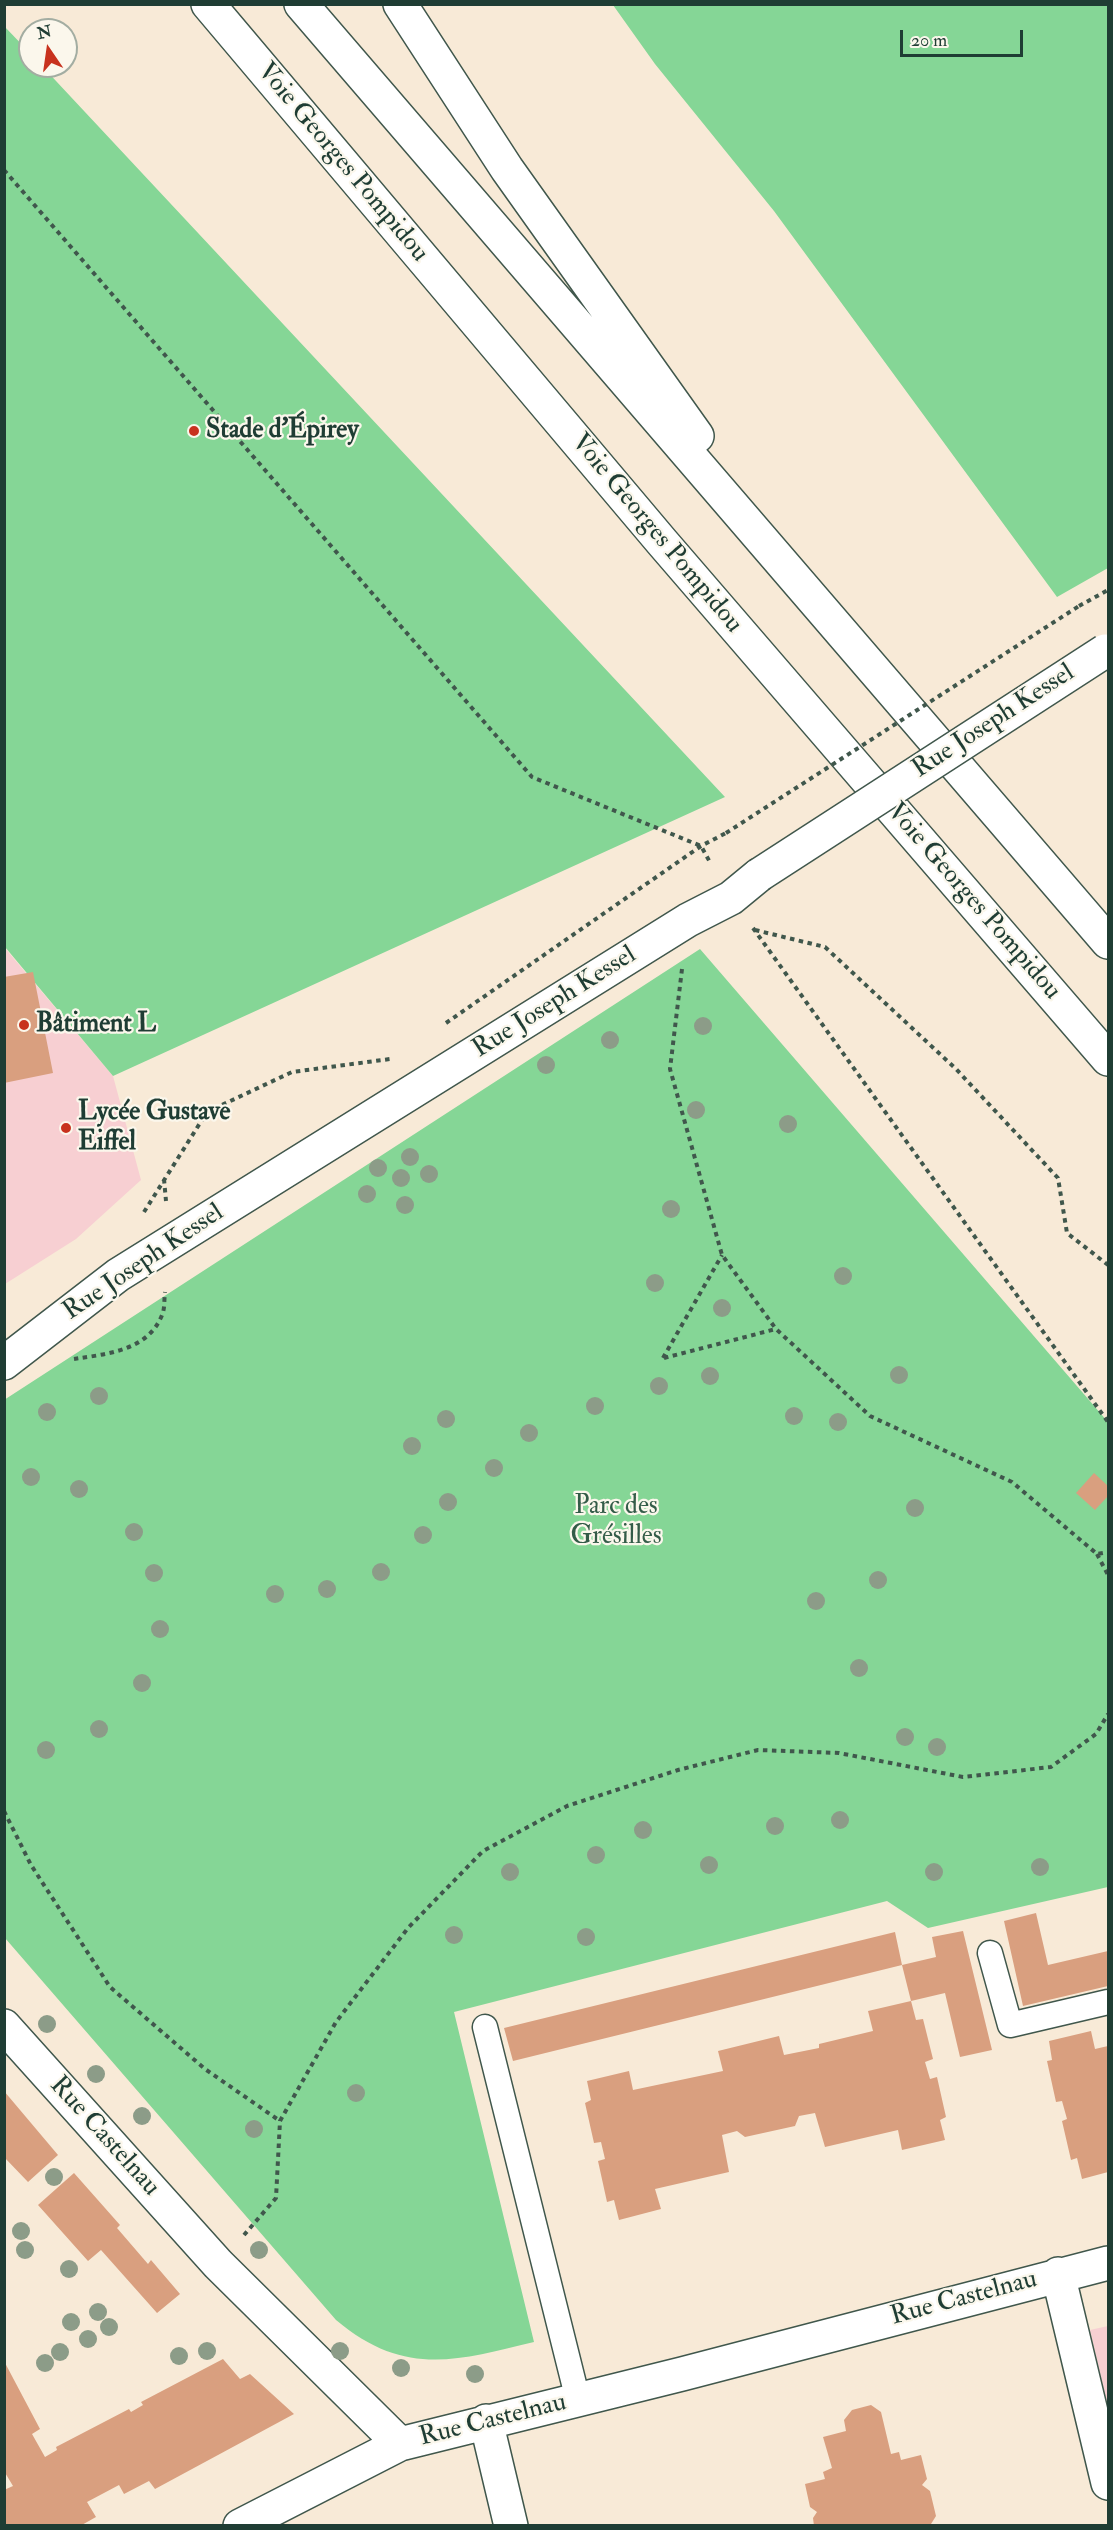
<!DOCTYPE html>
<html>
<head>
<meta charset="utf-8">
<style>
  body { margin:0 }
  #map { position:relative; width:1113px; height:2530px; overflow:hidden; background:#f8ead7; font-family:"IM FELL Double Pica",serif }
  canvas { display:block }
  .frame { position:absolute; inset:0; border:6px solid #1f3d34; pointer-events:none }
  .north { position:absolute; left:18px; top:18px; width:60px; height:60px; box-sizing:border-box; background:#fbf7ec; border:2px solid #a3ada2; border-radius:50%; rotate:347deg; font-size:16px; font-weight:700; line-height:24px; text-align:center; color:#1f3d34 }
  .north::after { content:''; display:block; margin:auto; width:21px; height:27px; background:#c8321e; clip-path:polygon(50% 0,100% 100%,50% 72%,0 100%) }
  .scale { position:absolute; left:900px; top:30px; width:123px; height:27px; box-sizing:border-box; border:3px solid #1f3d34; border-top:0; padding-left:8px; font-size:18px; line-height:21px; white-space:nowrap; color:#1f3d34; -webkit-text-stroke:4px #fbf7ec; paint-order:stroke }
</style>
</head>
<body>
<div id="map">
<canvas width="1113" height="2530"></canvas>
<div class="frame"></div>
<div class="north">N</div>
<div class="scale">20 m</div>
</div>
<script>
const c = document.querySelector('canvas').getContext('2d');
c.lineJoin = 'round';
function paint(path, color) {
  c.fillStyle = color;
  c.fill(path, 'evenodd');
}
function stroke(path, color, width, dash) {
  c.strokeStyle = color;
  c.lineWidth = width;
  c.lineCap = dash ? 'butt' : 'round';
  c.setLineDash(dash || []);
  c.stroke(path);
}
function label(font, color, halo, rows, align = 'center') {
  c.font = font + ' "IM FELL Double Pica",serif';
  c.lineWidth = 4.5;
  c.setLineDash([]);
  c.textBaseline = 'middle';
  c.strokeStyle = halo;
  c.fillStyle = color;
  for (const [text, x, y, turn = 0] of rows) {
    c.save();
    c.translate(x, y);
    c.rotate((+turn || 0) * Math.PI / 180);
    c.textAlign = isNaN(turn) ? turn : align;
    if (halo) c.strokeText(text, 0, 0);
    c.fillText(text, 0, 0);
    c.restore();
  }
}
const built = new Path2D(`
  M4,947l109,129 28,104 -65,59 -71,45z
  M1108,2326v81l-18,-77z`);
const green = new Path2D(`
  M613,5h495v563l-51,29 -283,-386 -119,-147z
  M4,26l26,27v13h12l683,731 -612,279 -108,-129z
  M700,949l408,473v465l-180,41 -41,-27 -433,111 80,330c-78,19 -130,35 -198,-22l-331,-382 -1,-538z`);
const building = new Path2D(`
  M33,972l20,101 -49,10v-106z
  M1094,1473l14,13v10l-13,14 -19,-17z
  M1036,1913l12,52 60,-14v35l-85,20 -19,-85z
  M963,1931l29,119 -32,7 -15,-64 -34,8 -9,-36 34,-8 -4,-20z
  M895,1932l7,33 -389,96 -9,-33z
  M911,2001l5,19 7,-1 10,40 -8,3 5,17 7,-2 9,40 -6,3 5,20 -43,10 -4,-20 -73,17 -10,-34 -16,3 -4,10 -50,11 -8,-6 -15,4 7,37 -74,17 6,20 -42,11 -5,-20 -7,2 -9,-41 7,-2 -4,-17 -7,1 -9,-40 6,-3 -4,-19 42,-10 4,19 90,-19 -5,-20 61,-15 5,19 35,-7v-4l54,-13 -5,-20z
  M1091,2031l4,18 13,-3v126l-26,7 -5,-21 -6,2 -9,-39 5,-2 -5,-18 -6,1 -9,-41 5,-1 -3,-19z
  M4,2091l54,64 -30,27 -24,-25z
  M74,2173l46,52 -3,3 31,36 3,-4 29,34 -23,19 -56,-63 -13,11 -50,-56z
  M223,2359l17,20 10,-5 44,40 -139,75 -6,-8 -25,13 -5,-9 -32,17 9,15 -16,9h-76v-36l9,-4 -9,-15v-110l36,68 -8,5 13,23 12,-7 -1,-3 73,-38 2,3 12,-7 -2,-3z
  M871,2405l10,7 10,42 8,-2 2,8 20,-5 6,24 -5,6 8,6 6,25 -5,8 -7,2h-110l-1,-8 4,-6 -7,-5 -5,-23 20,-5 -2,-7 9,-4 -9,-31 23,-6 -2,-11 8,-10z`);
const path = new Path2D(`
  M4,170l528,607 169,69 10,18
  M1079,606l29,-16
  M753,928l355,494
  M755,930l70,17 131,122 102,109 9,55 41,32
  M682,969l-12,100 52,186 54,74 94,87 142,66 85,72 11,-2
  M446,1023l255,-177 25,-13
  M164,1179l2,22
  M144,1212l63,-100 85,-40 98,-13
  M663,1358l59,-103
  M664,1358l112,-29
  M74,1359c32,-5 74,-8 88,-44 3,-6 2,-16 3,-23
  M1097,1554l11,21
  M4,1811l27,54 79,122 95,82 75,52
  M244,2235l32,-37 4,-77 56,-99 72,-94 75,-77 84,-45 111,-36 80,-20 81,3 124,24 88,-10 45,-33 12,-20`);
const lane = new Path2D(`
  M990,1953l20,72 98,-23
  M485,2027l93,373`);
const street = new Path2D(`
  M4,2026l214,238 182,180 282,-70 426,-111
  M1058,2274l50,209
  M486,2421l25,105
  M240,2526l160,-82`);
const secondary = new Path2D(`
  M4,1363l114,-88 570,-355 43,-22 28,-23`);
const highway = new Path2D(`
  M208,4l454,538 446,517
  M301,4l807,938
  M400,4l107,165 190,267`);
const pathBridge = new Path2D(`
  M726,833l353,-227`);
const secondaryBridge = new Path2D(`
  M759,875l346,-224`);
const trees = [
  [703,1026],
  [610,1040],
  [546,1065],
  [696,1110],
  [788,1124],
  [410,1157],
  [378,1168],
  [429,1174],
  [401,1178],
  [367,1194],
  [405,1205],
  [671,1209],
  [843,1276],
  [655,1283],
  [722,1308],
  [899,1375],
  [710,1376],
  [659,1386],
  [99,1396],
  [595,1406],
  [47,1412],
  [794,1416],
  [446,1419],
  [838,1422],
  [529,1433],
  [412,1446],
  [494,1468],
  [31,1477],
  [79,1489],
  [448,1502],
  [915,1508],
  [134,1532],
  [423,1535],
  [381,1572],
  [154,1573],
  [878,1580],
  [327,1589],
  [275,1594],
  [816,1601],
  [160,1629],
  [859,1668],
  [142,1683],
  [99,1729],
  [905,1737],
  [937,1747],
  [46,1750],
  [840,1820],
  [775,1826],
  [643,1830],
  [596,1855],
  [709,1865],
  [1040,1867],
  [510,1872],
  [934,1872],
  [454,1935],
  [586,1937],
  [47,2024],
  [96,2074],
  [356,2093],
  [142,2116],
  [254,2129],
  [54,2177],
  [21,2231],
  [25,2250],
  [259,2250],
  [69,2269],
  [98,2312],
  [71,2322],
  [109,2327],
  [88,2339],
  [207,2351],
  [340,2351],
  [60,2352],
  [179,2356],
  [45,2363],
  [401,2368],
  [475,2374]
];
const markers = [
  [194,431,6,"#c8321e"],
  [24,1025,6,"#c8321e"],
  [66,1128,6,"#c8321e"]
];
const streetNames = [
  ["Voie Georges Pompidou",342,163,50],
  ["Voie Georges Pompidou",656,534,50],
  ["Rue Joseph Kessel",994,722,-33],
  ["Voie Georges Pompidou",973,902,49],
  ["Rue Joseph Kessel",555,1003,-32],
  ["Rue Joseph Kessel",144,1263,-34],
  ["Rue Castelnau",104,2137,48],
  ["Rue Castelnau",964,2299,-15],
  ["Rue Castelnau",493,2421,-14]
];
const poiNames = [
  ["Stade d'Épirey",206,431],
  ["Bâtiment L",36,1025],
  ["Lycée Gustave",78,1113],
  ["Eiffel",78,1143]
];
const parkNames = [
  ["Parc des",616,1507],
  ["Grésilles",616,1537]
];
paint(built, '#f7cfd2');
paint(green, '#85d696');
paint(building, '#d99f7f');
stroke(lane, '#40574c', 27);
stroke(street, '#40574c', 36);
stroke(secondary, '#40574c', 36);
stroke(highway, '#40574c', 36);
stroke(path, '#40574c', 4, [4.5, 4.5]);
stroke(lane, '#fff', 24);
stroke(street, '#fff', 33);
stroke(secondary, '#fff', 33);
stroke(highway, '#fff', 33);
stroke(secondaryBridge, '#40574c', 36, []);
stroke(pathBridge, '#40574c', 4, [4.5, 4.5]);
stroke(secondaryBridge, '#fff', 33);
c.fillStyle = '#8c9c88';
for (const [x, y] of trees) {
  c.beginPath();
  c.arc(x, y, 9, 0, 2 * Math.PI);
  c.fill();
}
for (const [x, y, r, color] of markers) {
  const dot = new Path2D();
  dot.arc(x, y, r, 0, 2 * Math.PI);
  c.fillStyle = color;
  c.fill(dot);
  stroke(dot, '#fbf7ec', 2);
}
label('26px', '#1f3d34', '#fbf7ec', streetNames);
label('bold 26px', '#1f3d34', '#fbf7ec', poiNames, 'left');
label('26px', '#335c48', '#fbf7ec', parkNames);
</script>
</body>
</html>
